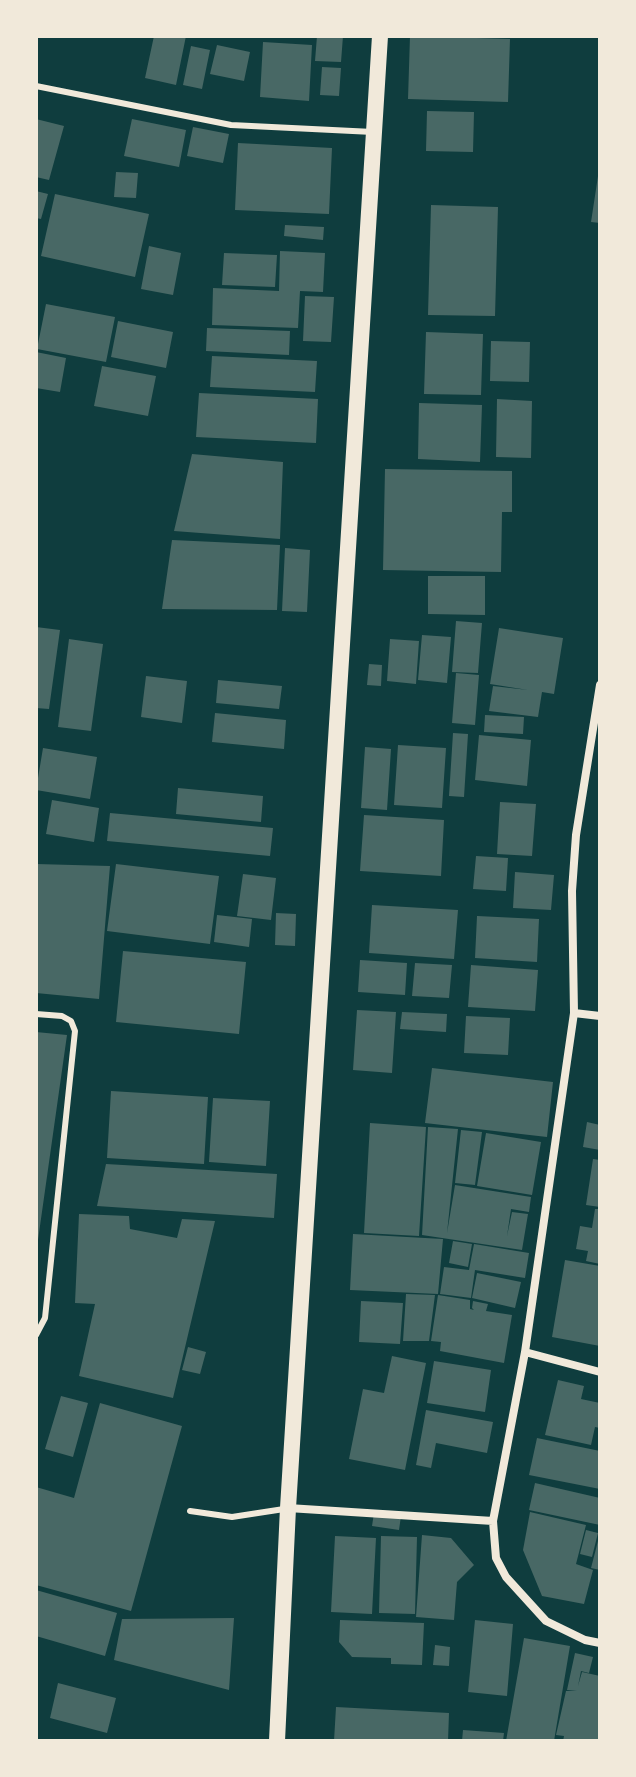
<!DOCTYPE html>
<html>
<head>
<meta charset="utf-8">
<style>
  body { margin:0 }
  #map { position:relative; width:636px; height:1777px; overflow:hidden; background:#0f3d3e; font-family:Commissioner,sans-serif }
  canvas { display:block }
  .frame { position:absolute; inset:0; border:38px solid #f1e9da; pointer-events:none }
</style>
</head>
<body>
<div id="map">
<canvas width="636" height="1777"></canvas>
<div class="frame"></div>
</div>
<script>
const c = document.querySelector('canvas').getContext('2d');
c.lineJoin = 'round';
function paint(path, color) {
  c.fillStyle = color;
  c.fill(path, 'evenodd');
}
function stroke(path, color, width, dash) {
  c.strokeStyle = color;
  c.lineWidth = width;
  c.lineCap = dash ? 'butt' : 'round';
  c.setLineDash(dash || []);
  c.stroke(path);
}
const building = new Path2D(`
  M154,36h32l-10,49 -31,-7z
  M317,36h26l-2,26 -26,-1z
  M410,36l100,3 -2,63 -100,-3z
  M263,42l49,3 -3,56 -49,-4z
  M217,45l33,7 -6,29 -34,-7z
  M191,46l19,4 -8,39 -19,-4z
  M322,67l19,1 -2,28 -19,-1z
  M427,111l47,1 -1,40 -47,-1z
  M36,119l28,7 -15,54 -13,-3z
  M132,119l54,11 -7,37 -55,-11z
  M193,127l36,7 -6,29 -36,-7z
  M238,143l94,5 -3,66 -94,-4z
  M116,172l22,1 -2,25 -22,-1z
  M598,176h2v47l-9,-1z
  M36,191l12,3 -7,25 -5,-1z
  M55,194l94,20 -14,63 -94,-21z
  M431,205l67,2 -3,109 -67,-1z
  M285,225l39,2 -1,13 -39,-4z
  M149,246l32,7 -8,42 -32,-6z
  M280,251l45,2 -2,39 -23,-1 -2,37 -86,-3 1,-37 66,3z
  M224,253l53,2 -2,32 -53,-2z
  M305,296l29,1 -3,45 -28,-1z
  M46,304l69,13 -9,45 -69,-13z
  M118,321l55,11 -7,36 -55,-11z
  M207,328l83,3 -1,24 -83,-4z
  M426,332l57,2 -2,61 -57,-1z
  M491,341l39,1 -1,40 -39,-1z
  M36,352l30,6 -6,34 -24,-4z
  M212,356l105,5 -2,31 -105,-5z
  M102,366l54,10 -8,40 -54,-10z
  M199,393l119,6 -2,44 -120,-6z
  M497,399l35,2 -1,57 -35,-1z
  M419,403l63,2 -2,57 -62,-3z
  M192,454l91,8 -3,77 -106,-8z
  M385,469l127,2v41h-10l-1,60 -118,-2z
  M172,540l108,5 -3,65 -115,-1z
  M285,548l25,2 -3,62 -25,-1z
  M428,576h57v39l-57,-1z
  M456,621l26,2 -4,50 -26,-1z
  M36,627l24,3 -11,79 -13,-1z
  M499,628l64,10 -9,56 -12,-2 -4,25 -49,-6 4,-25 35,4 -38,-6z
  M422,635l29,2 -4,46 -29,-3z
  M69,639l34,5 -12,87 -33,-4z
  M390,639l29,2 -3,43 -29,-3z
  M369,664l13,1 -1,21 -14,-1z
  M456,673l23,2 -4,50 -23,-2z
  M146,676l41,5 -5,42 -41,-6z
  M218,680l64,6 -3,23 -63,-6z
  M215,713l71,7 -2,29 -72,-7z
  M485,715l39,2 -1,17 -39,-2z
  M453,733l15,1 -4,63 -15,-1z
  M479,735l52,5 -4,46 -52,-6z
  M398,745l48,3 -4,60 -48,-3z
  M365,747l26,2 -4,61 -26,-2z
  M43,748l54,9 -7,42 -54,-9z
  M178,788l85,8 -2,26 -85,-8z
  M52,800l47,8 -5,34 -48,-8z
  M500,802l36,2 -4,52 -35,-2z
  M110,813l163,15 -3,28 -163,-15z
  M364,815l80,5 -3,56 -81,-5z
  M476,856l32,2 -2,33 -33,-2z
  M36,864l74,2 -11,133 -63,-6z
  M116,864l103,12 -9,68 -103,-13z
  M515,872l39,3 -3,35 -38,-2z
  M243,874l33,4 -5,42 -34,-4z
  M372,905l86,5 -4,49 -85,-6z
  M276,913l20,1 -1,32 -20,-1z
  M217,915l35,4 -3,28 -35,-5z
  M477,916l62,3 -2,43 -62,-4z
  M123,951l123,11 -7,72 -123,-12z
  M360,960l47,3 -2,32 -47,-3z
  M415,963l37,2 -3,33 -37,-2z
  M471,965l67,5 -3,41 -67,-4z
  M357,1010l39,2 -4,61 -39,-3z
  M402,1012l45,2 -1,18 -46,-3z
  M466,1016l44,2 -2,37 -44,-2z
  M36,1032l31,3 -29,205h-2z
  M432,1068l121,14 -6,55 -122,-14z
  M111,1091l97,6 -4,67 -97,-6z
  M213,1098l57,3 -4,65 -57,-4z
  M587,1122l13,3v25l-17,-3z
  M370,1123l56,4 -7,109 -55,-3z
  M428,1127l30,2 -11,104 8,-48 76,12 -2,15 -18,-3 -4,27 5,-24 16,2 -6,36 -100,-15z
  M461,1130l21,2 -7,53 -20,-2z
  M486,1133l55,9 -9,53 -55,-9z
  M593,1159l7,1v47l-14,-2z
  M106,1164l171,10 -3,44 -177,-12z
  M595,1209h5v55l-14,-3 2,-10 -12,-2 4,-23 12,2z
  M79,1214l50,2 1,13 47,9 5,-19 33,2 -42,177 -94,-22 16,-72 -20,-1z
  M353,1234l90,5 -5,55 -88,-4z
  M453,1241l19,3 -4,23 -19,-4z
  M474,1244l55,9 -4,25 -50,-8 -4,28 -31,-4 4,-27 25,3z
  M565,1260l35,6v80l-48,-9z
  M477,1273l44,9 -6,26 -43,-10z
  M406,1294l29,1 -6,46h-26z
  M438,1295l32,5v9l4,1 -2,-2 1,-7 15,3 -2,7 26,4 -8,48 -64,-12 1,-9 -10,-1z
  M361,1301l42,2 -3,41 -41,-2z
  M188,1347l18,5 -6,22 -18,-4z
  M392,1356l34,7 -21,107 -56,-11 14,-70 21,4z
  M434,1361l57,9 -6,42 -58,-9z
  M558,1380l26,6 -3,13 19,4v25l-5,-1 -4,18 -46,-10z
  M61,1396l27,7 -15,54 -28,-8z
  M100,1403l82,23 -51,185 -95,-26v-98l38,11z
  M426,1410l67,12 -6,31 -51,-10 -5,25 -15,-3z
  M537,1438l63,13v38l-71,-14z
  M535,1483l65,15v27l-71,-15z
  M530,1512l56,13 -10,39 17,6 -9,34 -42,-8 -19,-46z
  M374,1513l27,3 -2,14 -27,-4z
  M586,1530l12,3 -6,24 -12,-3z
  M422,1535l29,3 23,27 -17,17 -3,38 -38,-3z
  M335,1536l41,2 -4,76 -41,-2z
  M381,1536l36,1 -2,77 -36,-1z
  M599,1537h1v33l-9,-2z
  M36,1590l81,23 -12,43 -69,-20z
  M234,1618l-5,72 -115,-30 8,-41z
  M340,1620l84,3 -2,42 -31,-1v-6l-39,-1 -13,-15z
  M475,1620l38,4 -6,72 -39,-4z
  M524,1638l46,8 -16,95h-48z
  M435,1645l15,2 -1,19 -16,-1z
  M575,1653l18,4 -4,16 -8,-2 -3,15 4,-14 18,4v65h-37l1,-5 -8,-1 10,-44h11l-10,-1z
  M58,1683l58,15 -9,35 -57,-15z
  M336,1707l113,6 -1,28h-114z
  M463,1730l41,3 -1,8h-41z`);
const service = new Path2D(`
  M36,86l195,39 142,7
  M36,1014l26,2 9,5 4,10 -30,287 -9,17
  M190,1511l42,6 52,-8`);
const minor = new Path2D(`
  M600,685l-24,150 -4,56 2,122 -49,339 -32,169 3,37 10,19 40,44 39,19 15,3
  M574,1013l26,3
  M525,1352l75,20
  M288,1508l205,13`);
const secondary = new Path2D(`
  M277,1741l11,-233 92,-1472`);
paint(building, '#486865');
stroke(service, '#f1e9da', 6);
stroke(minor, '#f1e9da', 8);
stroke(secondary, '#f1e9da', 16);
</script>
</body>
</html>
